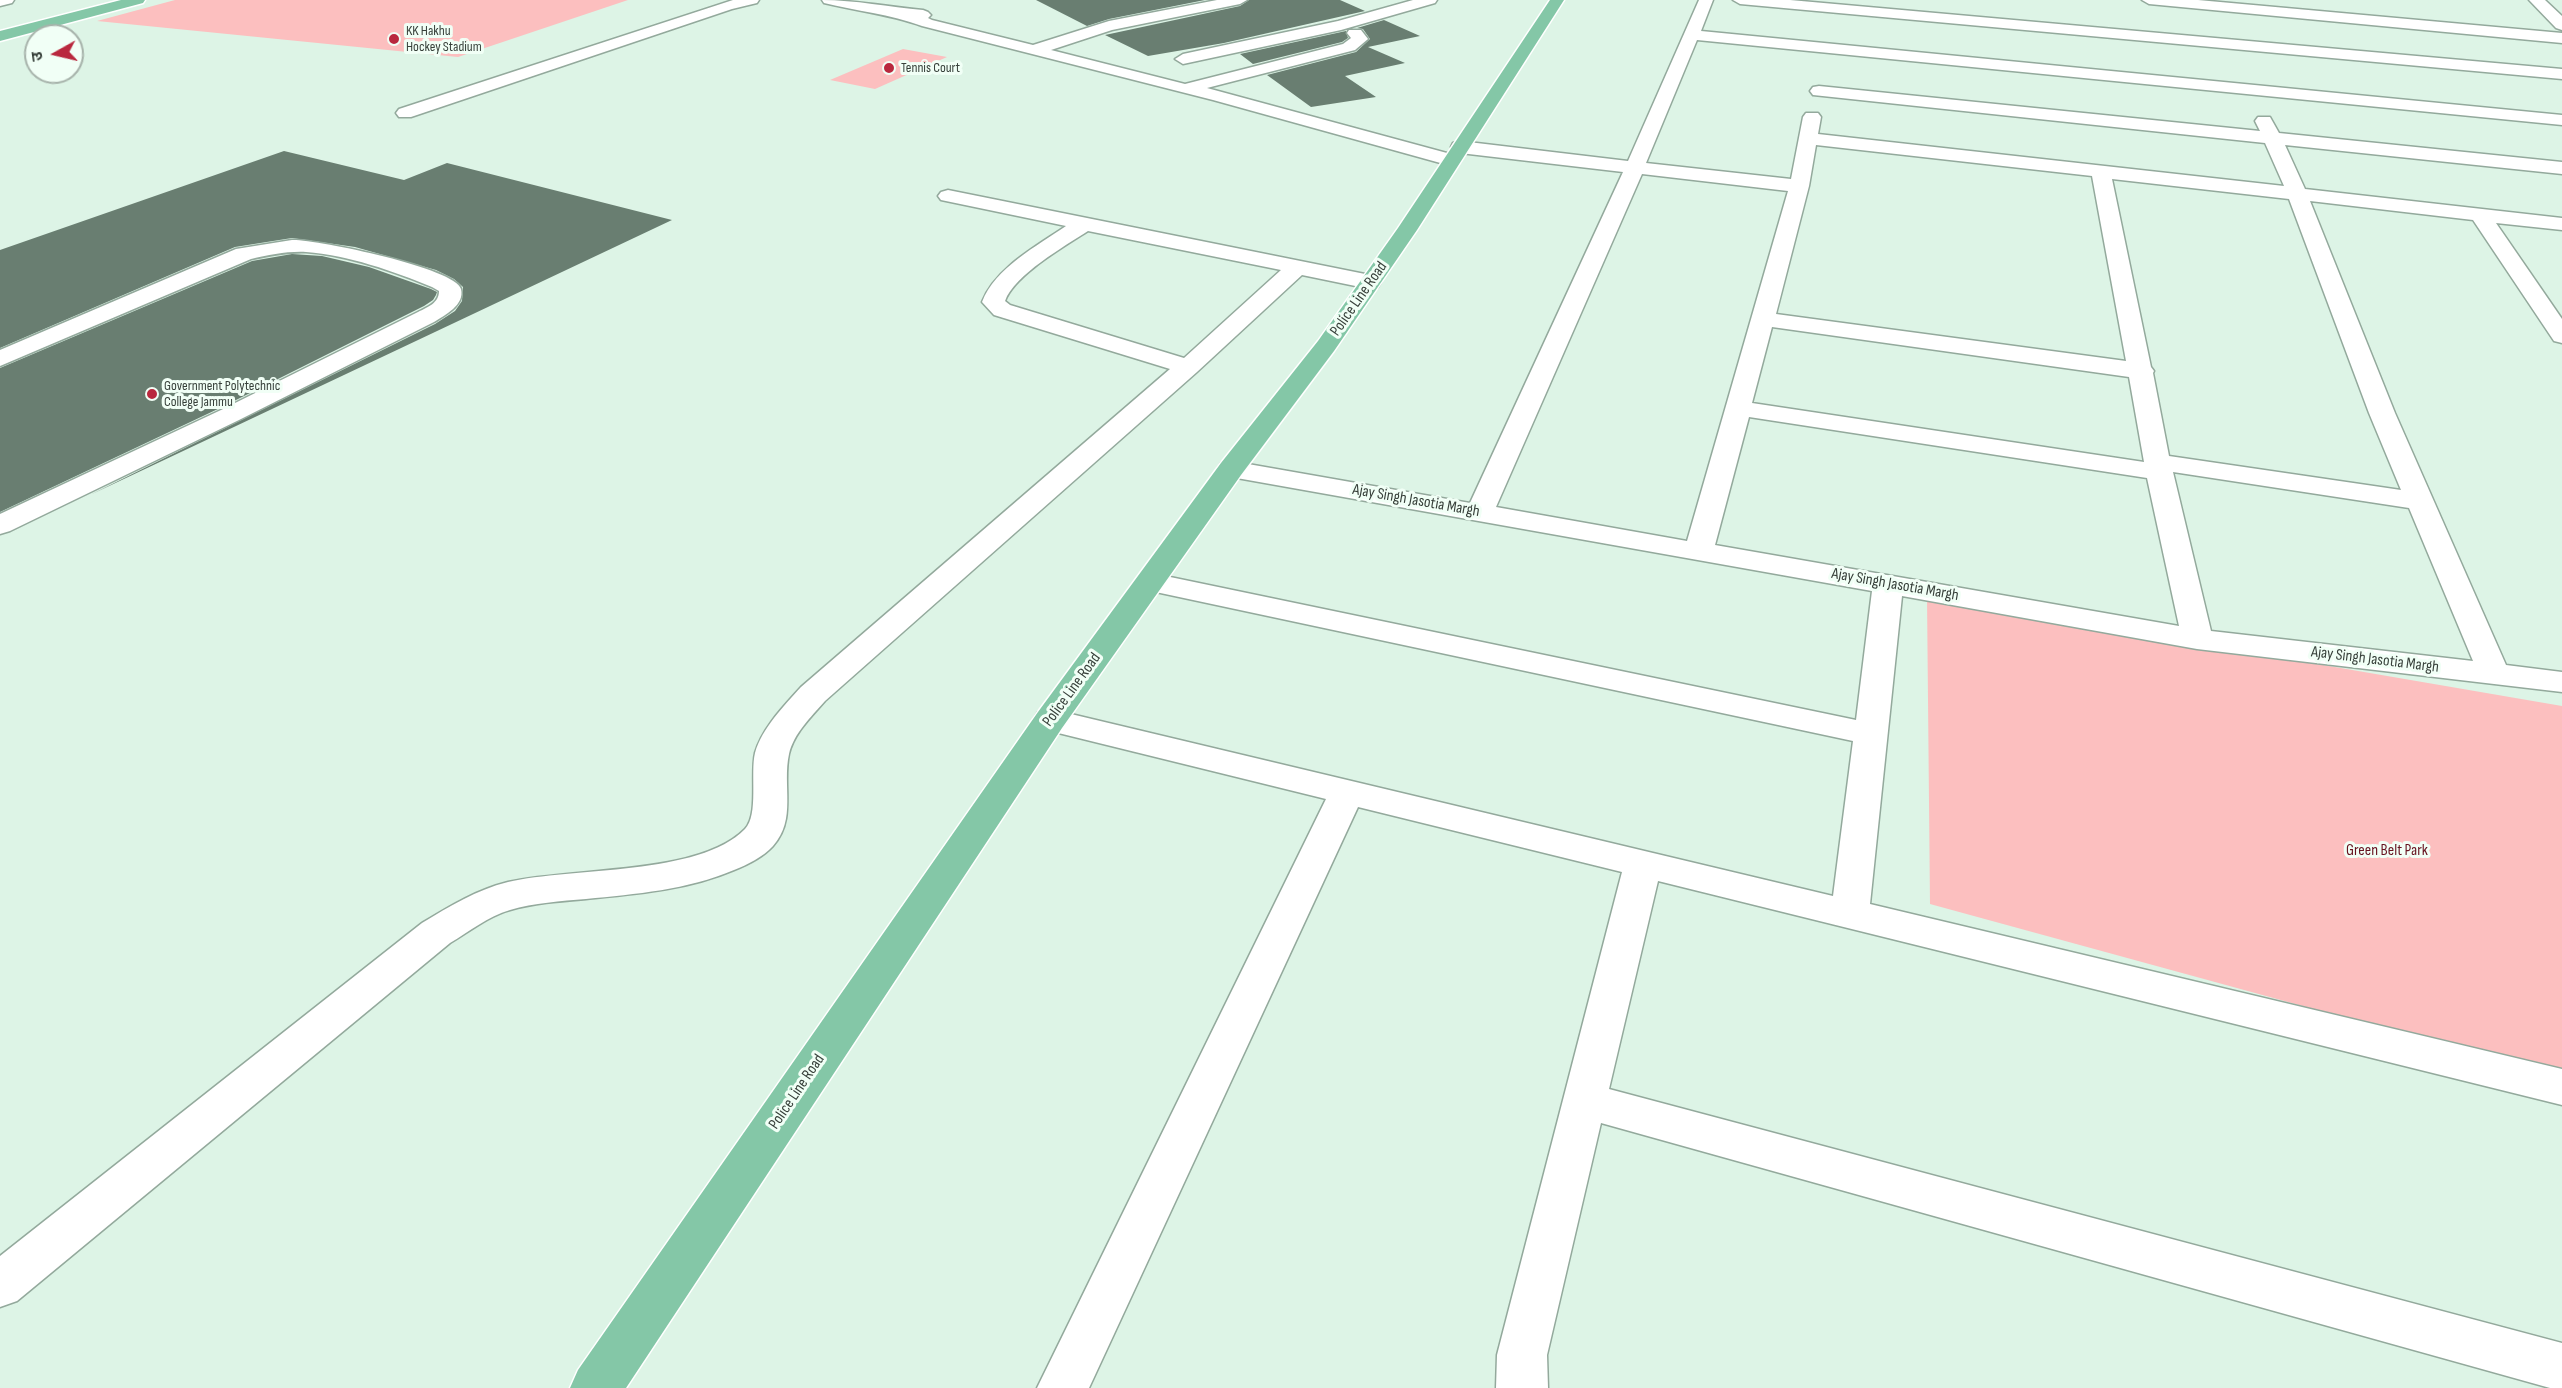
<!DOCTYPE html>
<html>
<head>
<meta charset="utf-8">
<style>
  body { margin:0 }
  #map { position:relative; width:2562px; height:1388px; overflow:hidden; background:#ddf4e6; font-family:"Sofia Sans Condensed","Noto Sans Devanagari",sans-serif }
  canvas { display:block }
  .north { position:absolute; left:24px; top:24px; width:60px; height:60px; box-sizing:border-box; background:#f1fff6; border:2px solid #a7b3ab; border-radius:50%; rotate:262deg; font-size:16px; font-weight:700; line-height:24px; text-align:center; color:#37403a }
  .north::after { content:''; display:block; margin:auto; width:21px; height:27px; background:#b9283e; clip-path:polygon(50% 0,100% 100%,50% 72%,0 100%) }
</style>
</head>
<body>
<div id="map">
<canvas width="2562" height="1388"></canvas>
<div class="north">उ</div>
</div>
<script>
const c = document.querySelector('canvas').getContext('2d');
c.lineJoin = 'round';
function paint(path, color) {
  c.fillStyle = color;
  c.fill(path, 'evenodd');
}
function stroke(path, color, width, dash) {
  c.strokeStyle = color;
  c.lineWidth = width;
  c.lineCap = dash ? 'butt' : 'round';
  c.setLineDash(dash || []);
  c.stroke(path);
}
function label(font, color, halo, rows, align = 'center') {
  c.font = font + ' "Sofia Sans Condensed",sans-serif';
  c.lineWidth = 6;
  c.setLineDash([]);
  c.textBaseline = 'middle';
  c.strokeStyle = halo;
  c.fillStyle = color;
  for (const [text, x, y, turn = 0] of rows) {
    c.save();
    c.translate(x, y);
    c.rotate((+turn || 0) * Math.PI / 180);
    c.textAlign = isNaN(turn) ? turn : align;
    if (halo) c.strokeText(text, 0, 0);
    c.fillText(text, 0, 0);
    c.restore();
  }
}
const green = new Path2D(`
  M175,0h453l-170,57 -361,-36z
  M903,49l44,8 -72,32 -45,-9z
  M1927,597l635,109v371l-632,-173z`);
const building = new Path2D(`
  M1036,0h169l-96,19 -22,7z
  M1249,0h91l25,11 -141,32 -76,13 -43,-21 135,-29z
  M1384,20l36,16 -52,11 37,16 -60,13 31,21 -65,10 -44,-32 89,-23 14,-13 -7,-10 -6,-1z
  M1346,31l2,7 -6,4 -89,22 -13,-10z
  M284,151l120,29 43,-17 225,57 -582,275 345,-171 20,-13 7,-10 1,-14 -9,-8 -18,-9 -81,-23 -63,-9 -57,9 -235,101v-98z
  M292,254l30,2 47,11 62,22 6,3 -1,3 -3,5 -9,6 -204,102 -220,104v-144l252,-107z`);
const minor = new Path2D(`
  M0,0h14l-2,3 -12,3z
  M733,0h26l-2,3 -25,6 -321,108h-12l-3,-4 3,-4z
  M822,0c33,0 67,7 101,10l5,2 3,3 -3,3 4,2 101,25 76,-24 108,-21h30l-7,4 -128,26 -61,20 134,34 158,-40 8,-6 -4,-5 2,-3h12l7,9 -13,11 -148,38 251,68 3,4 -3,4h-14l-231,-64 -291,-74c-32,-12 -66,-15 -98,-23z
  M1413,0h24l-2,3 -94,27 -158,34 -8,-5 8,-5 155,-33z
  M1699,0h14l-12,31 861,84v10l-865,-85 -51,123 145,16 12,-62 3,-4h12l3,4 -3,17 466,52 -19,-43 -452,-48 -3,-4 3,-4 6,-1 441,45 -5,-10 3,-4h12l9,16 283,29v12l-277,-29 20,44 257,29v12l-66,-7 66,96v24l-8,-2 -81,-121 -163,-19 85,212 111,252 56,7v20l-365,-43 -295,-53 -32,308 692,165v36l-904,-224 -49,208 953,254v45h-12l-949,-265 -54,232 1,33h-52l1,-33 125,-483 -264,-65 -269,581h-52l289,-589 -288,-71 -5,-8 5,-8 12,-3 783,187 20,-155 -702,-150 -11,-3 -4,-6 4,-6 11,-3 705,147 16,-129 -641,-114 -10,-2 -4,-6 4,-6 10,-2 239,42 153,-331 -163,-19 -7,-2 -2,-4 2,-4 7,-2 168,20zM1816,145l276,31 34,185 -350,-47 33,-128zM1642,174l146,17 -101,350 -191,-34zM2112,179l177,20 80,214 32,77 -232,-34 -16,-83 1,-2 -3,-4zM1772,327l357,50 15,85 -392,-59zM1749,417l398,61 32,148 -464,-81zM2173,472l236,36 64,153 -262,-30z
  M1733,0h57l772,69v10l-822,-75z
  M2142,0h56l364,33v10l-413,-39z
  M2529,0h16l17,16v14l-6,-2z
  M948,190l422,85 8,2 3,5 -3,5 -8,2 -68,-14 -105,97 -372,329c-14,16 -31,32 -36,53 -7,32 8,65 -16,92 -10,11 -26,19 -39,24 -47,20 -98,24 -148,29 -25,2 -52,4 -76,11 -22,6 -41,22 -60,33l-433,358 -17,6v-51l422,-333c28,-17 54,-33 86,-41 64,-15 191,-6 237,-53 14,-14 5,-56 10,-76 7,-25 29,-47 46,-66l369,-318 -176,-54 -12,-13c13,-34 55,-56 84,-76l-125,-26 -3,-4 3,-4zM1088,231l193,39 -97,88 -174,-53 -5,-4c9,-26 60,-55 83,-70z
  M292,240c23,-1 164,28 169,49 4,16 -16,26 -27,33l-195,98 -229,111 -10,3v-20l221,-104 197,-98c10,-5 21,-9 21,-21l-7,-4c-39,-16 -84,-32 -126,-35 -18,-1 -37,3 -55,7l-251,107v-16l236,-101z`);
const major = new Path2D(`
  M121,0h24l-2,3 -143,38v-10z
  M1550,0h14l-147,230 -83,121 -93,124 -179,253 -436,660h-56l8,-18 460,-658 183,-249 97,-122 80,-113z`);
const markers = [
  [394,39,6,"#b9283e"],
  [889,68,6,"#b9283e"],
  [152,394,6,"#b9283e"]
];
const farPoinames = [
  ["KK Hakhu",406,31],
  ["Hockey Stadium",406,47],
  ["Tennis Court",901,68],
  ["Government Polytechnic",164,386],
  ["College Jammu",164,402]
];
const streetNames = [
  ["Police Line Road",1359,299,-55],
  ["Ajay Singh Jasotia Margh",1416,501,10],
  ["Ajay Singh Jasotia Margh",1895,585,10],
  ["Ajay Singh Jasotia Margh",2375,660,7],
  ["Police Line Road",1072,690,-54],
  ["Police Line Road",797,1092,-56]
];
const parkNames = [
  ["Green Belt Park",2387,851]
];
paint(green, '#fcbfbf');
paint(building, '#697e71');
stroke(minor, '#93a99c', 3);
stroke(major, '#fff', 3);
paint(minor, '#fff');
paint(major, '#84c7a7');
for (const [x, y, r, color] of markers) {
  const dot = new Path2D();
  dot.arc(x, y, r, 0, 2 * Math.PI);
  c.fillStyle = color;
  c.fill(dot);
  stroke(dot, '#f1fff6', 2);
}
label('14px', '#37403a', '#f1fff6', farPoinames, 'left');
label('16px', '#37403a', '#f1fff6', streetNames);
label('16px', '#67121f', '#f1fff6', parkNames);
</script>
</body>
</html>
